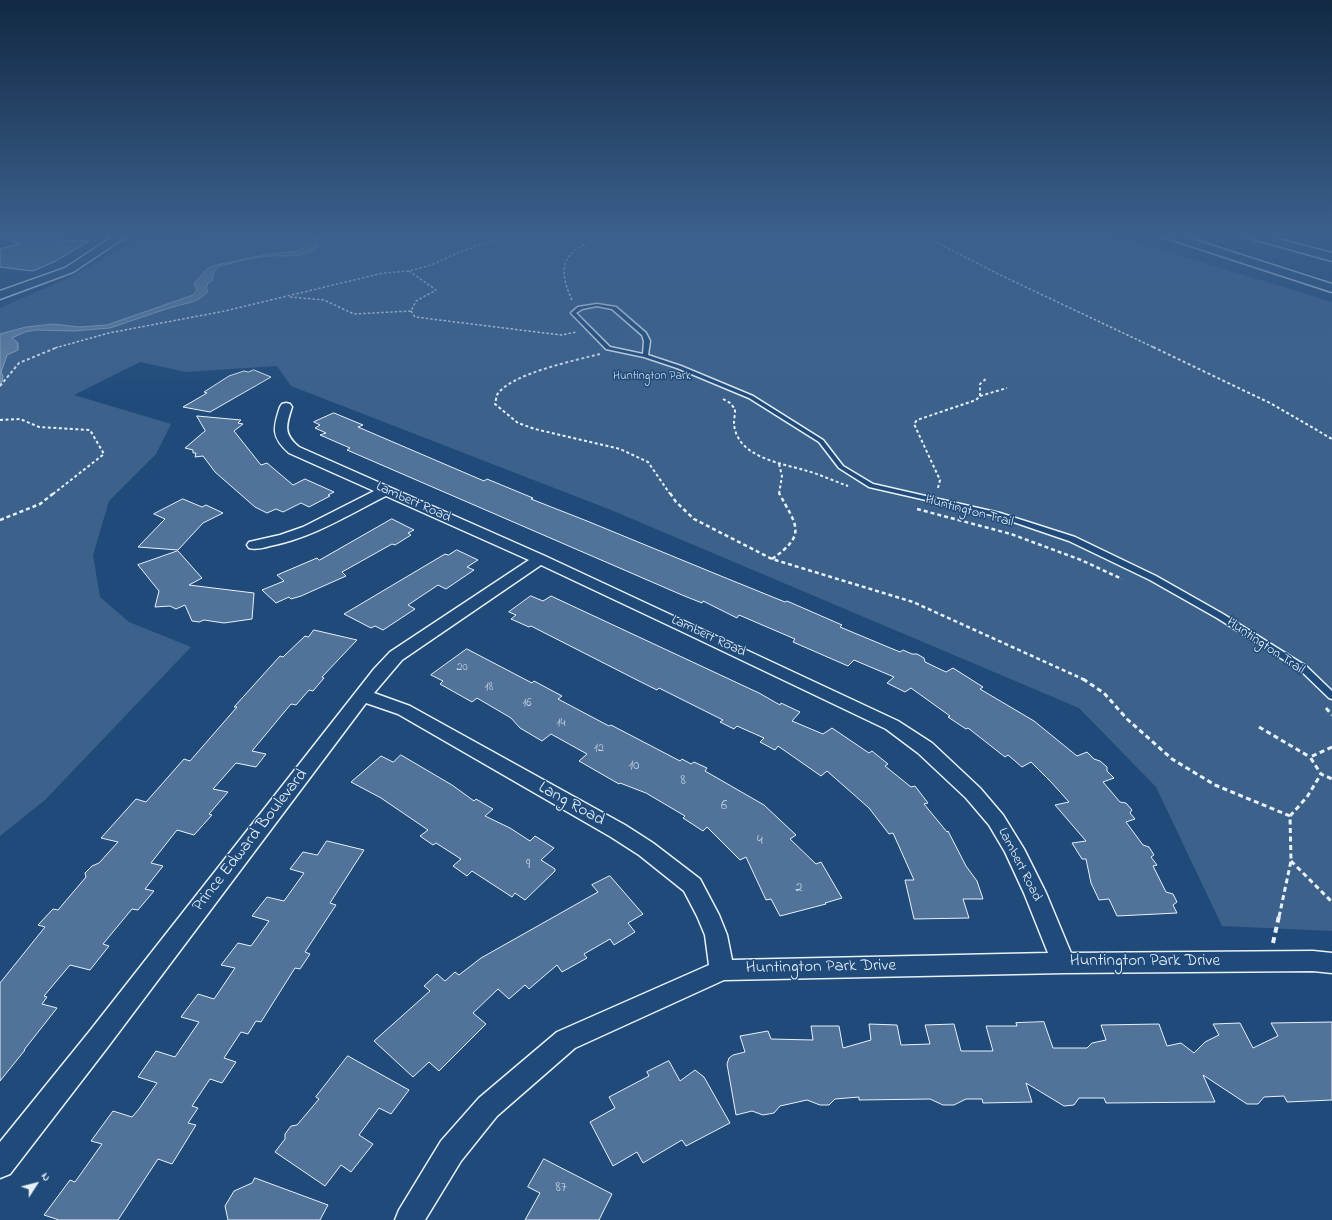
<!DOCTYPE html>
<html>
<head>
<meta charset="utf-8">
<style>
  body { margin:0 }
  #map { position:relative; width:1332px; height:1220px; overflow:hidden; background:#1f4a7a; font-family:"Indie Flower",sans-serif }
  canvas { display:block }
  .north { position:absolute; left:16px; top:1164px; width:40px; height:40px; -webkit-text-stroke:3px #1f4a7a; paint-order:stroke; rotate:54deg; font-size:11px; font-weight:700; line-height:16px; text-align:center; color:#e8f1f8 }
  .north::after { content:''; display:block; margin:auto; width:14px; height:18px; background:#e8f1f8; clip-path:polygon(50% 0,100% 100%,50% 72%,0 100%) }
</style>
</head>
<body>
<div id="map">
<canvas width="1332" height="1220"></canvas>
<div class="north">N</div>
</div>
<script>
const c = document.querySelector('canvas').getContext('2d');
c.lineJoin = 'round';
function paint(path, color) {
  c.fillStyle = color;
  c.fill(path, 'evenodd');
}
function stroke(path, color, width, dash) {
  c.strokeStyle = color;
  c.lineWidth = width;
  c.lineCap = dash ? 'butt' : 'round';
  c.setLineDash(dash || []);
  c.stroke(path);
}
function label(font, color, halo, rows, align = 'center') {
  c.font = font + ' "Indie Flower",sans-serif';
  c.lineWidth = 3;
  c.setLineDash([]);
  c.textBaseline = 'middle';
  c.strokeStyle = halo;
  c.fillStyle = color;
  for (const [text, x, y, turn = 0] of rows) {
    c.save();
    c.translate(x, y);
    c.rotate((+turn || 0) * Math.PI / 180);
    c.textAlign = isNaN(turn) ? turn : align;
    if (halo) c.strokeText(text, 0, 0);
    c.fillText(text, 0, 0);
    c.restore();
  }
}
const green = new Path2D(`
  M197,234h913l222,68v629l-110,-5 -66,-139 -77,-79 -468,-198 -320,-124 -14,-20 -91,6 -46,-10 -66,33 97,29 -15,30 -47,47 -16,54 7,42 29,25 62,25 -146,153 -45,36v-528l71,-31 69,-40h52z`);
const water = new Path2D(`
  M311,234h8l-2,10 2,2c-12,13 -34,9 -50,10 -16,1 -33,6 -49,10 -4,3 -9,8 -7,14l-5,3 -2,5 2,4 -9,7 -7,3 -23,6 -59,20 -36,3 -38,-1 -11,2 -13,6 6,5v7l-11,5 -6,17 2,4 -1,6 -2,2v-50l26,-7 27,-3 26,3 28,-2 86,-30 4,-5 -3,-7 13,-14 9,-4 52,-11 30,-3 6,-3 4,-11z`);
const building = new Path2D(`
  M0,234h59l1,6 29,1 -33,20 -23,10 -33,-4v-18l19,-5 -19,-8z
  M254,370l17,7 -61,35 -27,-5 24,-14 -3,-1 25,-16 15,-5 4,1z
  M334,413l29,12 -5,2 126,54 3,-2 46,19 -2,1 56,22 129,53 69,28 2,-1 55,24 -2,2 60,25 3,-2 9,4h5l7,4 1,4 21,10 7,-4 30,19 -3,2 54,32 43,35 10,-4 7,7 6,2 7,6v4l7,7 -11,4 17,20 6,1 6,7 -2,3 5,6 -9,3 17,23 6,2 5,8 -3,2 6,8 -4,1 13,26 7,2 4,8 -4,3 4,8 -60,3 -8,-17 -10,1 -8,-17 -5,-24h-4l-10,-16 14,-2 -31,-36 14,-3 -18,-20 -20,-20 -9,5 -14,-12 -3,2 -37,-29 -2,1 -18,-12 2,-1 -39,-28 -6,4 -18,-9 7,-6 -40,-17 -6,6 -55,-24 2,-3 -56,-24 -2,3 -34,-17 -1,2 -20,-8 -335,-145 3,-2 -30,-13 6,-2 -11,-5 5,-3 -6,-3z
  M197,416l44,4 -3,3 5,1 -9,7 27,34 6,-2 26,22 12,-6 29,13 -6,3 2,1 -21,11 -8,-4 -18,9 -7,-3 -9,4 -12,-6 -40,-35 -12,-16 -8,1 1,-4h-3v-3l-8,-2 20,-17z
  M183,499l19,8 4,-2 17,8 -20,10 -25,27 -40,-3 27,-28 -11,-5z
  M392,519l22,11 -6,3 3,2 -16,10 -3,-1 -50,28 4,4 -45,20 -10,3 -2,-2 -13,6 -14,-13 22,-9 -7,-6 40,-17 2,2z
  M457,550l21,10 -11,7 7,3 -28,19 -8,-4 -30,20 7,4 -32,21 -8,-4 -4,2 -27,-14 101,-60 3,1z
  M178,551l24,27 -13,7 65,8 -2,26 -28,4 -20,-3 -5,2 -7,-1 -7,-16 -9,4 -6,-3 -15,1 4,-16 -21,-26z
  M531,596l12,5 8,-5 208,97 21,12 1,-2 19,9 -8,9 31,13 9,-6 37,25 3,-2 16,13 -3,2 26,21 4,-1 13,17 -4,1 23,28 1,-1 18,35 11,15 6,18h-20l6,19 -55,1 -9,-39h9l-21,-47 -4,1 -20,-26 -42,-37 -6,5 -43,-30 -3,4 -15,-8 4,-4 -27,-12 -3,3 -14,-7 3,-2 -64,-32 -2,2 -20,-10 -106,-54 -2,1 -18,-8 5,-4 -7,-3z
  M314,630l43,10 -35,37 2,1 -11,13 -4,-1 -13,15 -5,-1 -39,47 14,3 -10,13 -20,-4 -23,26 15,3 -19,22 3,1 -18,20 -17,-5 -26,33 12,3 -18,23 9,2 -16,19 -6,-1 -29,35 6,2 -19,24 -20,-5 -26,31 3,1 -5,7 15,4 -33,42h1l-25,31v-98l45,-56 -7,-2 15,-16 5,1 28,-33 -1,-4 7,-7 7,-3 19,-21 -17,-4 35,-39 10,3 38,-43 6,2 47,-54h-3l46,-51 3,1 22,-21 3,1z
  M467,649l65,34 2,-2 28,15 -4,3 51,27 2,-1 69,36 2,-2 9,5 3,-2 13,6 -2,3 59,34 32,30 -6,4 26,25 5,-2 21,36 -17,5 1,1 -46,12 -9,-17 -5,1 -20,-43 -6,3 -33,-33 -4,4 -20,-13 2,-2 -39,-23 -26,-10 -1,1 -40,-23 8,-7 -36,-20 -9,7 -22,-13 -9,-10 -34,-20 -5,4 -32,-18 3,-3 -12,-6z
  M401,755l51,30 22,16 2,-2 17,10 -8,7 25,12 20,13 5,-5 19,12 -13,12 14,9v2l-30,29 -10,-7 -3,4 -40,-26 -5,5 -14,-10 8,-7 -25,-16 -3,2 -13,-9 8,-6 -47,-32 -30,-16 30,-26 12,6z
  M327,841l37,9 -34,53 6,2 -31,47 5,2 -10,15 -5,-1 -34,54 -5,-1 -8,13 -7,-2 -17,26 12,4 -14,21 -12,-4 -18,27 6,2 -10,15 8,2 -24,39 -14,-5 -40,61h-59l-15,-5 26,-35 5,2 27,-38 -11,-3 22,-30 19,6 7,-8 18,-26 -19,-6 18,-26 19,6 24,-35 -18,-5 17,-23 16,5 21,-31 -14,-3 17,-22 13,3 18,-25 -17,-5 15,-19 17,4 20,-28 -14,-4 13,-17 14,3z
  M610,876l33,38 -15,9 7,9 -21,13 -4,-6 -26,15 3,4 -25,14 -5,-7 -28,24 -4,-4 -16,14 -11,-10 -25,24 13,11 -47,47 -10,-9 -16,15 -39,-36 56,-50 -6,-5 13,-12 8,7 10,-9 4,3 22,-17 117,-66 -6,-7z
  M1044,1022l9,26h34l5,-5 14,-3 -5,-15 58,-1 8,22 14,-3 13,10 11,-11 14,-7 -6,-11 27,-1 13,25 25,-12 -7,-13 61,-1v78l-45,2 -3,-6 -20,1 -6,7h-11l-44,-29 12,27 -109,1 -2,-5h-25l-5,7 -10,1 -38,-23 6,19 -49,1 -1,-4h-16l-12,6h-11l-13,-6 -71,1v-3l-24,2 -6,6h-9l-13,-5 -27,6 -6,7 -11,2 -11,-4 -16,4 -9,-51 2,-6 4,-3 12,-3 -5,-16 28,-5 3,8 42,1 -2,-14h28l4,22 28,-8 -2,-16 28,1 4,20 29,-1 -5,-19 29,-1 7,27h32l-7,-25h31l-1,-3z
  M348,1056l61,34 -18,24 -12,-6 -20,27 14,9 -22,28 -10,-7 -16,21 -50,-34 10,-13v-5l6,-8 6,-1 22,-26 -3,-2z
  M669,1061l11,20 15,-11 9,7 26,46 -44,23 -4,-6 -39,23 -6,-11 -24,14 -23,-44 25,-14 -6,-11 40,-21 -2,-4z
  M544,1159l68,35 -13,26h-74l15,-27 -12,-6z
  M255,1178l73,27 -8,15h-92l-3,-14 9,-15 18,-8z`);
const pathFar4 = new Path2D(`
  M920,234l78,40 157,74
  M290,297l34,3 30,14 57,-3 5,-10 20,-11 -27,-19
  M572,300c-21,-45 2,-53 41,-66
  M411,311l4,6 146,18 16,-3
  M55,348l54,-15 116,-22 158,-38 26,-2 22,-6 24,-11 54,-20`);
const pathFar3 = new Path2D(`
  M1153,347l119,57 60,35
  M600,354c-23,6 -91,20 -103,41 -1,2 -1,6 -2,9l23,19 17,6 85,20 28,13 22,32
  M0,386l19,-23 39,-16
  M980,396v-12l7,-6
  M723,399l7,4 5,6c0,5 -1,11 -1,15 3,33 46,39 70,46 15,4 30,11 44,16
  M0,420l20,-1 19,8 51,3 14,24 -51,40
  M779,464l3,12 -3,18
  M938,488l2,-8 -26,-56 3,-4 59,-20 4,-4 27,-8`);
const pathFar2 = new Path2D(`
  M670,493l6,9 18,17 78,40 141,43 172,78
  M917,509l94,25 70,26 41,19
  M0,520l40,-16 14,-11
  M772,559c36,-25 24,-34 7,-66`);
const pathFar1 = new Path2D(`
  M1083,679l21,14 23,26 45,40 43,26 75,31 1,45 -12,56
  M1326,708l6,7
  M1259,727l51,30
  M1332,747l-22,10 11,17 11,5
  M1290,816l17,-19 14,-23
  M1291,861l41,41`);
const path = new Path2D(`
  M1273,943l6,-27`);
const service = new Path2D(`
  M597,304l19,3 30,26 4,8 -2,14 33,11 72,30 70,44 20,26 30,18 127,29 75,24 81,39 67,38 83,52 26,25v8l-3,-1 -29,-28 -83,-52 -67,-38 -81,-39 -73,-25 -127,-29 -30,-19 -20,-26 -70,-44 -72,-30 -33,-11 -38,-8 -35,-36 7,-6zM597,306l15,3 30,26 2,6 -1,13 -33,-7 -34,-34 6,-4z`);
const minor = new Path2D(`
  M101,234h27v1c-5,4 -21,3 -27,-1z
  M286,403l4,1 2,3c-6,18 -9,27 7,40l246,109 353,165 34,22 48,45 23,27 21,34 22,44 25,60 242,-2 19,2v20l-19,-2 -249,2 -340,7 -149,68 -78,68 -36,45 -36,59h-30l4,-10 42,-69 38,-43 78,-66 152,-67 -4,-30 -8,-19 -13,-25 -45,-36 -28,-18 -213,-123 -32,-11 -259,345 -97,126 -10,4v-36l89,-110 285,-363 16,-17 139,-92 -143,-64c-38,19 -74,42 -116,50 -7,2 -14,4 -21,2l-2,-3 2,-3 31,-7 23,-8 71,-36 -85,-38c-18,-16 -16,-25 -9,-46l2,-3zM541,565l144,68 201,96 32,24 48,45 23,27 16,27 19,41 24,60 -316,7 -5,-25 -8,-20 -19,-36 -47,-36 -28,-18 -215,-119 -36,-13 28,-33z`);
const tertiary = new Path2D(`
  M117,234h13l-57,38 -73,27v-8l65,-23z`);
const motorway = new Path2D(`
  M1158,234h18l156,50v8l-172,-56z
  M1240,234h20l72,19v8l-90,-25z`);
const farParknames = [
  ["Huntington Park",652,377]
];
const numberNames = [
  ["20",462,668],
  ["18",489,688],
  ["16",527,704],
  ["14",561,724],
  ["12",599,749]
];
const streetNames = [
  ["Lambert Road",413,503,24],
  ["Huntington Trail",969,512,15],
  ["Lambert Road",708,637,25],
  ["Huntington Trail",1265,647,34],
  ["Lambert Road",1019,865,63]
];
const nearNumbernames = [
  ["10",634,767],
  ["8",683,782],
  ["6",724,807],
  ["4",760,842],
  ["9",528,866],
  ["2",799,889],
  ["87",561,1189]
];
const nearStreetnames = [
  ["Lang Road",571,805,29],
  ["Prince Edward Boulevard",251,841,-52],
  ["Huntington Park Drive",1145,962],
  ["Huntington Park Drive",821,968,-1]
];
paint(green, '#3c628c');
paint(water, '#6685a7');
stroke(water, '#9ab0c7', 1);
paint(building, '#517399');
stroke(building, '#e8f1f8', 1);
stroke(service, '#e8f1f8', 3);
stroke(minor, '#e8f1f8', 3);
stroke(tertiary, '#e8f1f8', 3);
stroke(motorway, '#e8f1f8', 3);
stroke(pathFar4, '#e8f1f8', 1.5, [2.5, 2]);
stroke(pathFar3, '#e8f1f8', 2, [3, 2.5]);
stroke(pathFar2, '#e8f1f8', 2.5, [4, 3]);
stroke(pathFar1, '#e8f1f8', 3, [5, 3.5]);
stroke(path, '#e8f1f8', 4, [6, 4.5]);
paint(service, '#1f4a7a');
paint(minor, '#1f4a7a');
paint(tertiary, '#1f4a7a');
paint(motorway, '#1f4a7a');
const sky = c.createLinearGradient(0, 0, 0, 405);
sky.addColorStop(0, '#112943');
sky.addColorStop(0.58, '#3c608d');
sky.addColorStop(1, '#3c608d00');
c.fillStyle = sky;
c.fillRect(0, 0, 1332, 405);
label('12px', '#d7e3ed', '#1f4a7a', farParknames);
label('12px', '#c2d2e0', null, numberNames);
label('14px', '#e8f1f8', '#1f4a7a', streetNames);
label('14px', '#c2d2e0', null, nearNumbernames);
label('17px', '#e8f1f8', '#1f4a7a', nearStreetnames);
</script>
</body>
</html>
